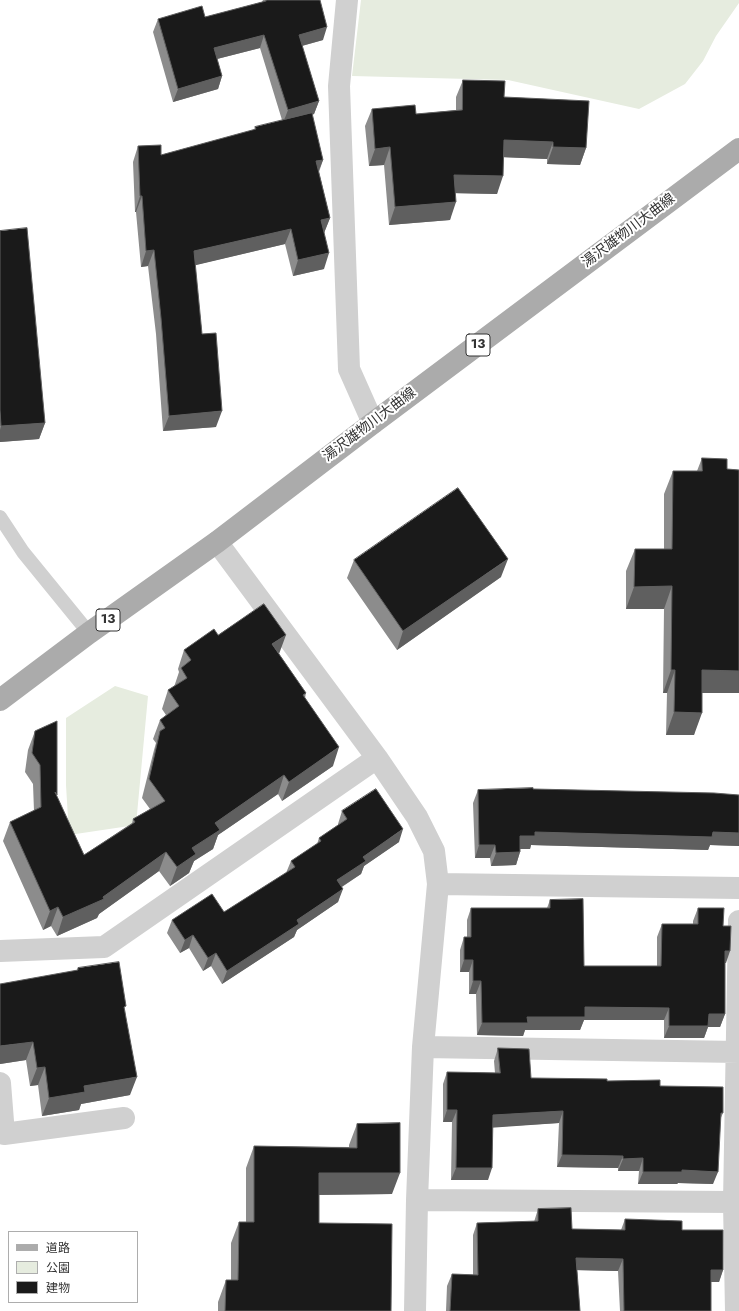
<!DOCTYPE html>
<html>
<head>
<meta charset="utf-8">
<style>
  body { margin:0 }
  #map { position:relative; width:739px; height:1311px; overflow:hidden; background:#fff; font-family:Jost,"Noto Sans JP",sans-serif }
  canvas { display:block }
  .legend { position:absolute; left:8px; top:1231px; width:130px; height:72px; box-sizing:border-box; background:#fff; border:1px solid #adadad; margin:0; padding:5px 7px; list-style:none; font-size:12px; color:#333 }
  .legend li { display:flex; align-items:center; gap:8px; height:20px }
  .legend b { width:20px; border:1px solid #adadad }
</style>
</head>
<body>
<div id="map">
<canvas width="739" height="1311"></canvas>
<ul class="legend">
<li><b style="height:5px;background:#ababab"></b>道路</li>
<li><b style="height:11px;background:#e6ecdf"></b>公園</li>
<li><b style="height:11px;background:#1a1a1a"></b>建物</li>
</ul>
</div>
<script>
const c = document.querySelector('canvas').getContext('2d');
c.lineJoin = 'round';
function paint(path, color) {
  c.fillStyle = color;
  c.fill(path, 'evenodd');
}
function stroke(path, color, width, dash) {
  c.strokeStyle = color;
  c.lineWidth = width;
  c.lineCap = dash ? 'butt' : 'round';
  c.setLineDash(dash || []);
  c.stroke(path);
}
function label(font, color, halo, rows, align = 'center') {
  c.font = font + ' Jost,"Noto Sans JP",sans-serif';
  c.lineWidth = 4;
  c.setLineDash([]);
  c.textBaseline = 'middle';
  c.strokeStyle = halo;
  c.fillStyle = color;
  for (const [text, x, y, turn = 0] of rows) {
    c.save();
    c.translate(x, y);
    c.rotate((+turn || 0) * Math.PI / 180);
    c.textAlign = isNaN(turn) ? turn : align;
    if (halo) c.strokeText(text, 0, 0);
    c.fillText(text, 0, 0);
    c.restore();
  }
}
const green = new Path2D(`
  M361,0h378v3l-23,33 -13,25 -18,23 -46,25 -131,-29 -156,-4z
  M115,686l33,10 -12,129 -67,10 -3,-50v-67z`);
const lane = new Path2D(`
  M0,517l23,35 66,81`);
const street = new Path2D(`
  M347,0l-8,86 10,283 24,54
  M217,542l160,216 40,59 17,34 4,33 -15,163 -6,153 317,2 5,-281
  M438,884l301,4
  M0,951l104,-4 273,-189
  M423,1047l316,5
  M0,1083l4,51 120,-16
  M415,1311l2,-111
  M736,1311l-2,-109h5`);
const primary = new Path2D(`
  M0,700l89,-67 128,-91 156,-119 366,-274`);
const wall = new Path2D(`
  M263,0h57l3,40 -21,6 17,55 -5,13 -2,1 11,45 -4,12 11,46 -6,15v36l-31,7 -8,-32 -90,21 7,69 14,93 -53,4 -7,-97 -8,-68 -7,1 -5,-55h-1l-2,-50 5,-16 23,9 93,-25 1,-3 27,-7 -22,-72 -43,11 5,17 -4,13 -45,13 -20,-70 5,-13 47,-2 57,-15z
  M463,80l41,17 82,51 -6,17 -33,-1v-5l-43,-2 -7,37 -42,-1 -5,27 -61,5 -5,-60 -15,1 -4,-40 7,-17 44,5 40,-4v-13z
  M0,231l45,192 -6,16 -39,3z
  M702,458l25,11 12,1v223h-37l-8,42h-28l1,-42h-4l1,-84h-38v-38l9,-22h29v-55l9,-23h24z
  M354,560l147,17 -104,73 -50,-72z
  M218,635l61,19 27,39 -1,5 28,68 -51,35 -4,-7 -60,41 -5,14 -19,12 -5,12 -19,13 -11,-15 -60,43 -2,4 -40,18 -6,-10 -8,4 -40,-89 7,-19 24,-11 -1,-27 -8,-12 3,-22 7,-19 21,64 28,60 48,-32 1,-4 17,-10 -8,-11 12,-48 2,-7 -3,-4 7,-19 6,-5 -4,-6 6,-19 6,-3 5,-15 -1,-3 6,-19z
  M533,789l206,6v51l-29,-1 -2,5 -177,-5 -1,4h-10v3l-4,13 -25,1 -1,-8h-15l-2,-55 5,-13z
  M342,811l57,31 -35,24 -3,8 -19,13 -4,15 -41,28 -3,7 -72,47 -11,-18 -8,5 -14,-23 -9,5 -13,-20 5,-13 52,-8 62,-39 5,-12 26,-17 2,-6 19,-13v-1z
  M550,900l34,66h73v-29l5,-13h31v-3l5,-13 25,18 3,37h-1v51l-5,13h-12l-4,11h-40v-18h-80l-4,10h-55l-2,6 -46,-1 -1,-41h-7v-22h-9v-22l4,-13h3v-17l4,-12h76z
  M78,968l47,41 5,86 -49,9 -2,6 -37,6 -4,-31 -8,1 -4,-26 -26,4 77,-94z
  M498,1048l33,30 76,3 53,5 63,27 -3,7 -7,64 -35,-1 -1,1h-39l1,-13h-21v-3l-61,-1 2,-44 -67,4 -4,53h-37l1,-58h-9v-38l4,-12 48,1 -1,-12z
  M357,1124l35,70 -73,1v28l72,88h-173v-9l8,-22h5v-37l8,-21h7v-54l8,-22 95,1v-2z
  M538,1209l34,20 49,1 4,-11 57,11 41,40 -4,12h-8v29h-91l-2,-40 -41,-1 3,41h-134l1,-25 5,-12 21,1v-40l4,-12 57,-1z`);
const shadedWall = new Path2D(`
  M327,27l-4,13 -29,8 5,-13z
  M264,35l-4,13 -51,13 5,-13z
  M222,76l-4,13 -45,13 5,-13z
  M319,101l-5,13 -31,9 5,-13z
  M504,140l49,2 -6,17 -49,-2z
  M390,147l-6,18 -15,1 6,-17z
  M553,147l33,1 -6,17 -33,-1z
  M323,160l-6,15 -1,-14z
  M454,175l49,1 -6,18 -50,-1z
  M140,196h2l-6,16h-1z
  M456,202l-6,18 -61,5 6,-18z
  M330,218l-6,15 -3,-13z
  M291,229l-6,15 -97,23 6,-16z
  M154,250l-6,16 -7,1 5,-16z
  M329,253l-5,16 -31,7 5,-16z
  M222,411l-6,16 -53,4 6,-15z
  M45,423l-6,16 -39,3v-12l1,-4z
  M508,559l-7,18 -104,73 6,-19z
  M672,586l-8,23h-38l8,-22z
  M286,635l-7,19 -7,-10z
  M671,670h4l-8,23h-4z
  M702,670l37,1v22h-45z
  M674,712l28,1 -8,22h-28z
  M339,747l-6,19 -51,35 7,-19z
  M284,775l-6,19 -60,41 -5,14 -19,12 -5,12 -19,13 7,-19 15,-19 23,-25z
  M403,829l-4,13 -35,24 -3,8 -29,19 5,-13 26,-23z
  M535,832h178l26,1v13l-29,-1 -2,5 -177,-5 -1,4h-15l5,-13z
  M479,845h16l-5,13h-15z
  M166,852l-7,19 -60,43 -2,4 -40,18 6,-19 40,-20z
  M520,852l-4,13 -25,1 5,-13z
  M343,889l-5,13 -41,28 -3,7 -72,47 5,-13 70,-51z
  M58,907l-7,19 -8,4 7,-19z
  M193,935l-4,13 -9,5 5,-13z
  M725,951h5l-4,12h-6z
  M216,953l-5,13 -8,5 5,-13z
  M464,960h9l-4,12h-9z
  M473,981h8l-5,13h-7z
  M585,1007l84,1 -5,12h-80l-4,10h-55l-2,6 -46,-1 5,-12 45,-6z
  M709,1014h16l-5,13h-12l-4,11h-40l5,-12z
  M33,1042l-7,18 -26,4v-18z
  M45,1067l-7,18 -8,1 7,-18z
  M137,1077l-7,18 -49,9 -2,6 -37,6 7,-18 35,-12z
  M447,1110h10l-5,12h-9z
  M563,1111l-4,12 -71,5 5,-13z
  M562,1155l61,1 -5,12 -61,-1z
  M643,1158l-4,13h-21l5,-12z
  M456,1168h36l-4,12h-37z
  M682,1170l36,2 -5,12 -35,-1 -1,1h-39l5,-12z
  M319,1173h81l-8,21 -81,1z
  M576,1258l47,1 -5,12 -46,-1z
  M711,1270h12l-4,12h-12z`);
const building = new Path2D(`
  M266,0h54l7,27 -28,8 20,66 -31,9 -24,-75 -50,13 8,28 -44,13 -20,-70 44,-13 3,11 61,-16z
  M463,80l42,1 -1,16 85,4 -3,47 -33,-1v-5l-49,-2 -1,36 -49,-1 2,27 -61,5 -5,-60 -15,2 -3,-40 43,-4 1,9 46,-4z
  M312,113l11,47 -7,1 14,57 -9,2 8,33 -31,7 -7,-31 -97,22 8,83 14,-1 6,78 -53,5 -8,-98 -7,-68 -8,1 -4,-55h-2l-2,-50 23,-1v10l95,-26 -1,-2z
  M27,228l18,195 -44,3 -1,-16v-179z
  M702,458l25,1v10l12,1v201l-37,-1v43l-28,-1 1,-42h-4l1,-84 -38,1 1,-38h37l1,-78h29z
  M458,488l50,71 -105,72 -49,-71z
  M264,604l22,31 -14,9 34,49 -3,2 36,52 -50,35 -5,-7 -69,48 5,7 -28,18 4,6 -19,13 -11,-15 -63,45 1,2 -41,18 -5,-10 -8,4 -40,-89 31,-15 -1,-42 -8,-12 3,-22 22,-10v74l-2,-3 29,63 51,-33 -2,-3 32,-18 -16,-22 11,-48 5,-3 -5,-8 19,-14 -11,-16 19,-12 -6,-10 10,-8 -7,-10 30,-21 4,6z
  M533,788v1l181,4 25,2v38l-26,-1 -1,5 -177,-5v4h-15v16l-24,1 -1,-8h-16l-1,-55z
  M376,789l27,40 -40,28 3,4 -29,19 6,9 -46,31 2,4 -72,47 -11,-18 -8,5 -15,-23 -8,5 -13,-20 40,-26 12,18 71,-45 -4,-6 30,-20 -2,-3 28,-19 -5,-8z
  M583,899l1,67h77l1,-42h36v-16h26l-1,18h8l-1,25h-5v63h-16l-1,12h-39v-18l-84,-1v10h-58l1,6h-46l-1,-42h-8v-21h-9v-23h7v-29h79v-8z
  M119,962l7,44 -2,1 13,70 -53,9 1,6 -36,6 -4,-31 -8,1 -4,-26 -33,4v-62l78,-14v-2z
  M498,1048l31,1 2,29 76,1v2l53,-1v6l63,1v26h-2l-3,59 -36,-2v2h-39v-14l-20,1v-3l-61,-1 1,-44 -70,4 -1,53h-36l1,-58h-10v-38l53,1z
  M400,1123v50h-81v50l73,1 -1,87h-166l1,-31h12l1,-58h15v-76l103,2v-24z
  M571,1208l1,21 53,1v-11l57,2v9h41v40h-12v41h-87l-1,-52 -47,-1 4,53h-130l2,-37 26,1 -1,-52 61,-2v-12z`);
const shields = [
  [478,345,24],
  [108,620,24]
];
const shieldNames = [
  ["13",478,345],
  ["13",108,620]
];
const streetNames = [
  ["湯沢雄物川大曲線",629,231,-37],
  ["湯沢雄物川大曲線",370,425,-37]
];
paint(green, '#e6ecdf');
stroke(lane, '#d0d0d0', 14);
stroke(street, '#d0d0d0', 22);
stroke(primary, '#ababab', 22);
paint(wall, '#8c8c8c');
paint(shadedWall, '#5f5f5f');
paint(building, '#1a1a1a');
stroke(building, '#5f5f5f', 1);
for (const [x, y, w] of shields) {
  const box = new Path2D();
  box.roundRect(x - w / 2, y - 11, w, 22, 3);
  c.fillStyle = '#fff';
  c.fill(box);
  stroke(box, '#333', 1);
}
label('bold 13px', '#333', null, shieldNames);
label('14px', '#333', '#fff', streetNames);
</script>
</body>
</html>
